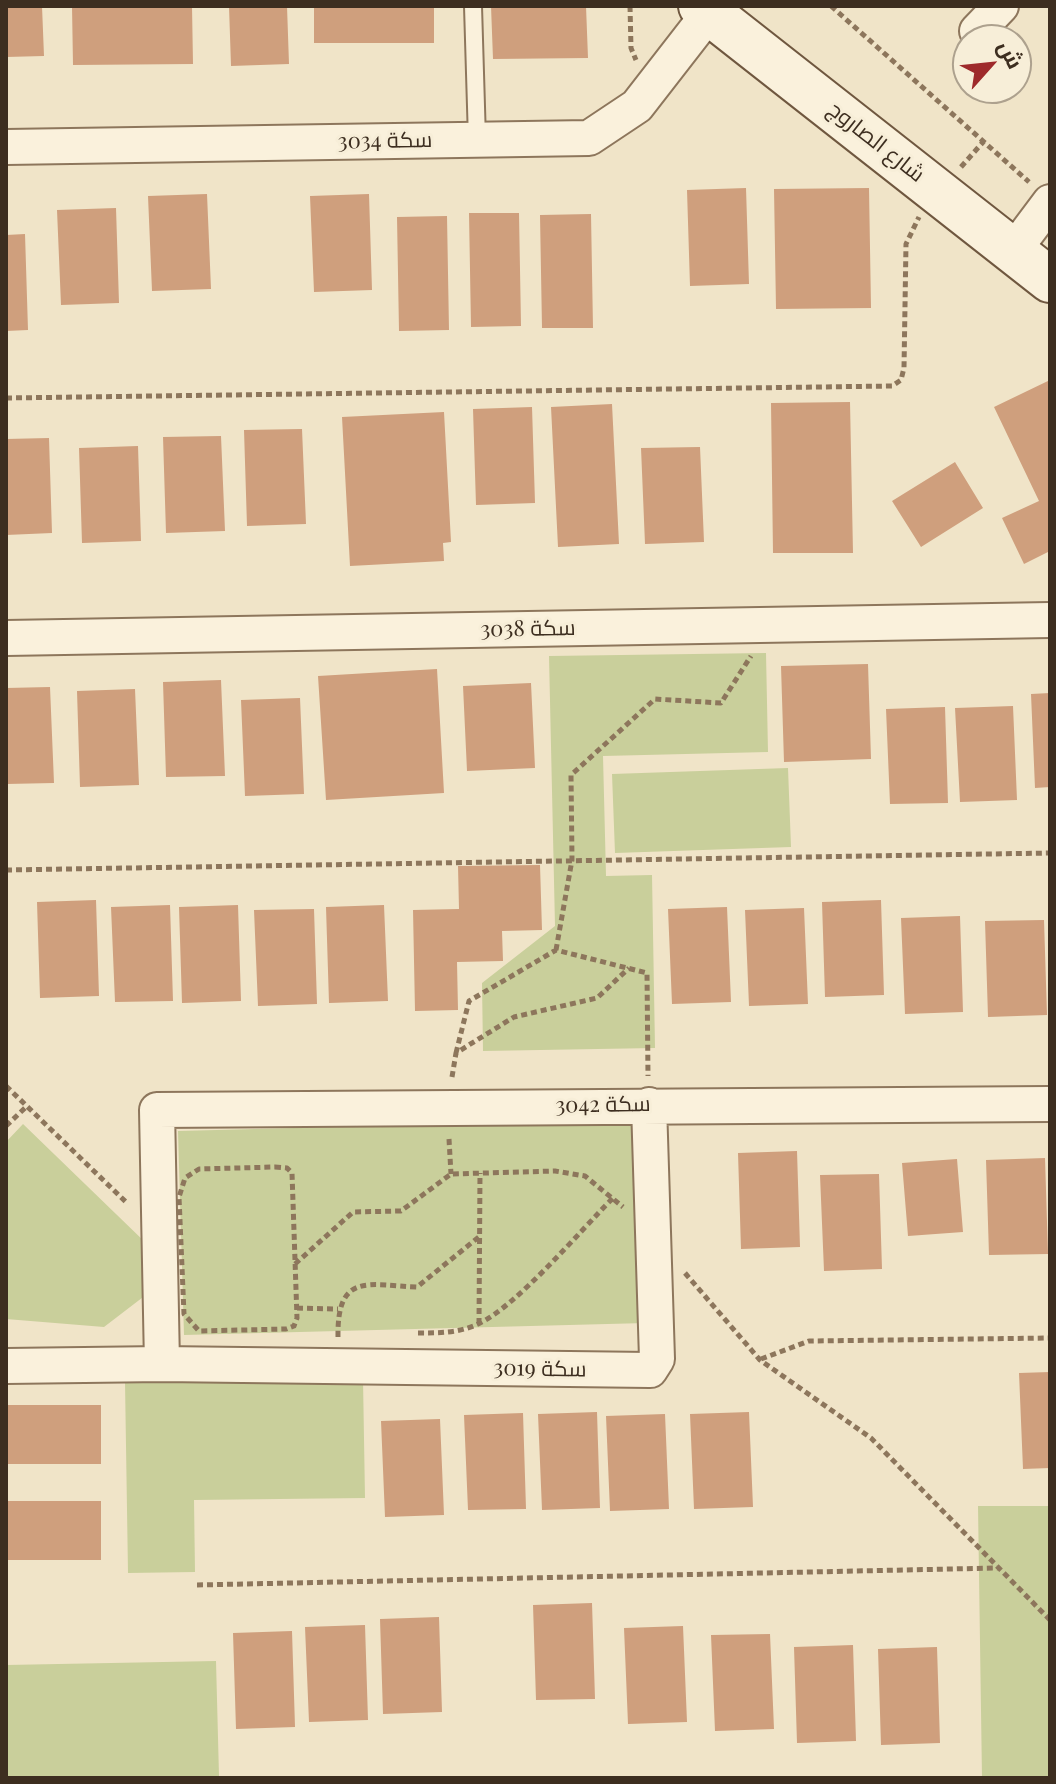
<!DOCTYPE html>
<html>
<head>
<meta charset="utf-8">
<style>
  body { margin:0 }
  #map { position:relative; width:1056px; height:1784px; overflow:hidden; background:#f0e4c8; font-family:"Playfair Display",Cairo,serif }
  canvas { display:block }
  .frame { position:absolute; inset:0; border:8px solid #3d2e20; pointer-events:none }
  .north { position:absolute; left:952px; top:24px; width:80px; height:80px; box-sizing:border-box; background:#f7eed8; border:2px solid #ada18e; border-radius:50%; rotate:63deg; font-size:22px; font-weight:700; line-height:32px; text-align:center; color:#3d2e20 }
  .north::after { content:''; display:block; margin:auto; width:28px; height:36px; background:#9e2a2b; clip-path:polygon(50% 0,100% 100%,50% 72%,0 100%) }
</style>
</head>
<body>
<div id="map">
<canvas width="1056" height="1784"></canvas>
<div class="frame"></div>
<div class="north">ش</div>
</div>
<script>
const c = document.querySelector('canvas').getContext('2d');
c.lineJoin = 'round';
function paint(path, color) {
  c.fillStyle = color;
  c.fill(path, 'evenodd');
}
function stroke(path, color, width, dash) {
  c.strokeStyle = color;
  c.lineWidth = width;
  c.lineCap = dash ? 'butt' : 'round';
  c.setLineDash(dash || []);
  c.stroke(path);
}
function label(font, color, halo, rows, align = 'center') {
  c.font = font + ' "Playfair Display",Cairo,serif';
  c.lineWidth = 6;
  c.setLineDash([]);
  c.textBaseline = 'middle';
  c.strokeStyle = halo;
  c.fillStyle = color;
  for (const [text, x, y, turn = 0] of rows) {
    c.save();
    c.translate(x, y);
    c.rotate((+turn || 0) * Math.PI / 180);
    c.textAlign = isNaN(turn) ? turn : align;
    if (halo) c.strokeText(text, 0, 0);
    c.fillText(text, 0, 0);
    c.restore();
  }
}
const green = new Path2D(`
  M766,653l2,99 -165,4 3,120 46,-1 3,173 -172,3 -1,-68 73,-57 -6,-270z
  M788,768l3,79 -176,6 -3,-79z
  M640,1119l6,204 -462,12 -6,-204z
  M23,1124l125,121 3,46 -47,36 -98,-8v-177z
  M363,1379l2,119 -171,2 1,72 -67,1 -3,-191z
  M978,1506h72v272h-68z
  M216,1661l3,115 -213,2v-113z`);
const building = new Path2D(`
  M6,6h36l2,50 -38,1z
  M72,6h120l1,58 -120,1z
  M229,6h58l2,58 -58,2z
  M314,6h120v37h-120z
  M491,6h95l2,52 -95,1z
  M746,188l3,96 -59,2 -3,-96z
  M869,188l2,120 -95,1 -2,-120z
  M207,194l4,95 -59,2 -4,-95z
  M369,194l3,96 -58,2 -4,-96z
  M116,208l3,95 -58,2 -4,-95z
  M469,213h50l2,113 -50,1z
  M591,214l2,114h-51l-2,-113z
  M447,216l2,114 -50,1 -2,-114z
  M25,234l3,96 -22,1v-96z
  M1050,380v171l-26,13 -22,-46 37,-17 -45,-94z
  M850,402l3,151h-80l-2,-150z
  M612,404l7,140 -61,3 -7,-140z
  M532,407l3,96 -59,2 -3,-96z
  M444,412l7,130 -8,1 1,18 -94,5 -8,-149z
  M302,429l4,95 -59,2 -3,-96z
  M221,436l4,95 -59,2 -3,-96z
  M49,438l3,95 -46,2v-96z
  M138,446l3,95 -59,2 -3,-95z
  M700,447l4,95 -59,2 -4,-96z
  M955,462l28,46 -62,39 -29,-46z
  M868,664l3,95 -87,3 -3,-96z
  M437,669l7,124 -118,7 -8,-124z
  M221,680l4,96 -59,1 -3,-95z
  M531,683l4,85 -68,3 -4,-85z
  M50,687l4,96 -48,1v-96z
  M135,689l4,96 -59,2 -3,-96z
  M1050,693v94l-15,1 -4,-94z
  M300,698l4,96 -59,2 -4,-96z
  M1013,706l4,94 -57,2 -5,-94z
  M945,707l3,96 -58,1 -4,-95z
  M540,865l2,65 -40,1 1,30 -46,1 1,48 -43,1 -2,-101 46,-1 -1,-43z
  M96,900l3,96 -59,2 -3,-96z
  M881,900l3,95 -59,2 -3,-95z
  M170,905l3,96 -58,1 -4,-95z
  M238,905l3,96 -59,2 -3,-96z
  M384,905l4,96 -59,2 -3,-96z
  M727,907l4,95 -59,2 -4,-95z
  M804,908l4,96 -59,2 -4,-96z
  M314,909l3,95 -59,2 -4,-96z
  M960,916l3,96 -58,2 -4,-96z
  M1044,920l3,95 -59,2 -3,-96z
  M797,1151l3,96 -59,2 -3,-96z
  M1045,1158l3,96 -59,1 -3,-95z
  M957,1159l6,73 -55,4 -6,-73z
  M879,1174l3,95 -58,2 -4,-96z
  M1050,1372v96l-27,1 -4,-96z
  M6,1405h95v59h-95z
  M597,1412l3,96 -58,2 -4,-96z
  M749,1412l4,95 -59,2 -4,-95z
  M523,1413l3,96 -58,1 -4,-95z
  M665,1414l4,95 -59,2 -4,-95z
  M440,1419l4,96 -59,2 -4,-96z
  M6,1501h95v59h-95z
  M592,1603l3,96 -59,1 -3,-95z
  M439,1617l3,95 -59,2 -3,-95z
  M365,1625l3,95 -59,2 -4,-95z
  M683,1626l4,96 -59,2 -4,-96z
  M292,1631l3,96 -59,2 -3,-96z
  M770,1634l4,95 -59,2 -4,-96z
  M853,1645l3,96 -59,2 -3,-96z
  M937,1647l3,96 -59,2 -3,-96z`);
const path = new Path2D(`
  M630,6l1,42 5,12
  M831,6l198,176
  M961,167l23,-26
  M6,398l886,-12 9,-6 3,-12 2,-124 13,-27
  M6,870l1044,-17
  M556,950l16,-90 -1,-85 84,-76 66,4 30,-47
  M456,1053l13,-52 87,-51 91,23 1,103
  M452,1077l4,-24 58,-36 83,-19 32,-30
  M6,1086l122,118
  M6,1126l21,-20
  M449,1139l2,35
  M275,1167l12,1 5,5 5,145 -3,8 -8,3 -87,2 -15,-17 -5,-117 6,-19 14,-9z
  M295,1264l58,-52 48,-1 50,-37 104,-3 30,5 38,31
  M685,1273l75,87 111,78 179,182
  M297,1308l41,1
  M479,1324l1,-151
  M418,1333c21,0 41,0 60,-9 39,-18 102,-93 135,-126
  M338,1337c-1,-65 30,-52 79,-50l63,-51
  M761,1359l48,-18 241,-3
  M197,1585l801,-17`);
const lane = new Path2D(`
  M473,6l4,134`);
const street = new Path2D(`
  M977,31l24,-25
  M6,147l583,-9 48,-32 73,-94
  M1014,250l36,-48
  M6,638l1044,-18
  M162,1364l-5,-254 893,-6
  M6,1366l156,-2 488,6 7,-11 -8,-254`);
const secondary = new Path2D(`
  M701,6l349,274`);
const streetNames = [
  ["سكة 3034",385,141,-1],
  ["شارع الصاروج",876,142,38],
  ["سكة 3038",528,629,-1],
  ["سكة 3042",603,1105,-1],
  ["سكة 3019",540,1369,1]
];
paint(green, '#c9cf9b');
paint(building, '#cf9f7d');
stroke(lane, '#8d765c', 20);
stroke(street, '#8d765c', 38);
stroke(secondary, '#6f573f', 48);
stroke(path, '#8d765c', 5, [6, 4]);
stroke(lane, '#faf1dc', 16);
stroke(street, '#faf1dc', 34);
stroke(secondary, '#faf1dc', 44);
label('22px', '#3d2e20', '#f7eed8', streetNames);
</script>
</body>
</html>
